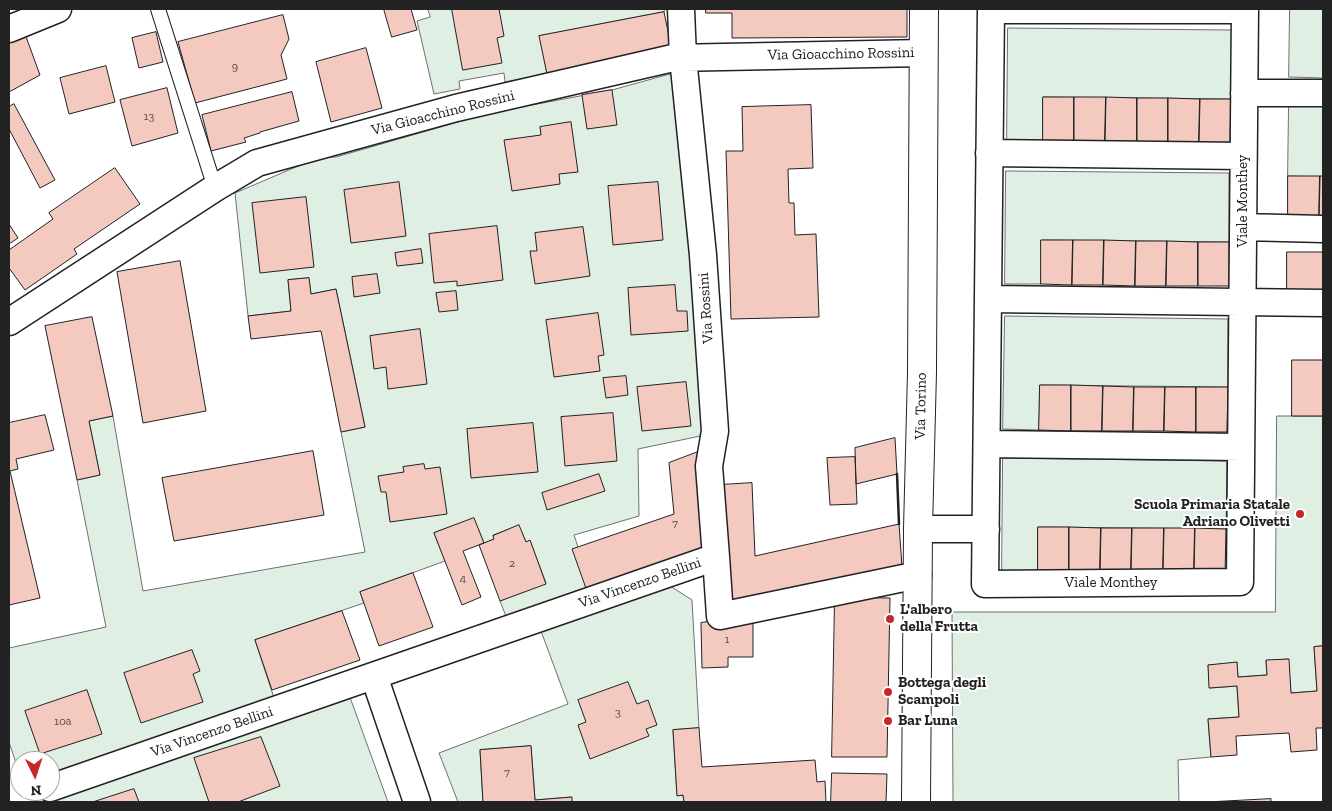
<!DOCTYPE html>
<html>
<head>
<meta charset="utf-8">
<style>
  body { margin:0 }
  #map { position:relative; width:1332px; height:811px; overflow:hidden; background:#fff; font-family:"Zilla Slab",serif }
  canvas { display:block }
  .frame { position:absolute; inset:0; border:10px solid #222; pointer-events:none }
  .north { position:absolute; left:10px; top:751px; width:50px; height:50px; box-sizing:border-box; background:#fff; border:1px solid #a7a7a7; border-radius:50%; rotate:176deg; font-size:14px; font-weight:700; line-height:20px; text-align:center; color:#222 }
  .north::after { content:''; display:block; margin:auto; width:18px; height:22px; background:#c62828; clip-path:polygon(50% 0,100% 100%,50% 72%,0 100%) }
</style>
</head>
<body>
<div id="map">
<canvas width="1332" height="811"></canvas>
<div class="frame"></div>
<div class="north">N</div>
</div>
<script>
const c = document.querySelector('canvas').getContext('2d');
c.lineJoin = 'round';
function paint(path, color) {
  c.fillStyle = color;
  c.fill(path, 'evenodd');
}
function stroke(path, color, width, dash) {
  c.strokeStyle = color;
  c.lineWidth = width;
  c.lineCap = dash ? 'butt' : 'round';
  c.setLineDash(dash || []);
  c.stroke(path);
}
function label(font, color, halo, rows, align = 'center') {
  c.font = font + ' "Zilla Slab",serif';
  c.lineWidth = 4;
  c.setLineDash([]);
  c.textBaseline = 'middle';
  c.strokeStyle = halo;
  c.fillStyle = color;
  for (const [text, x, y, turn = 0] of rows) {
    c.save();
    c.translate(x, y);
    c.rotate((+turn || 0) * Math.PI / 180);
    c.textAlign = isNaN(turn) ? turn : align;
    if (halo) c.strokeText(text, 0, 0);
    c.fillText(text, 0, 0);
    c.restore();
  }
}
const green = new Path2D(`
  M428,9h237l-1,3 -124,24 7,38 -42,8 -1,-9 -45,8 1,8 -26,5 -17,-73 13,-4z
  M1290,9h33v69l-34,-1z
  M1008,28l224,2 -1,69 -188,-2v44h-36z
  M675,73l35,361 -72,15 1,67 -65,19 4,12 8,42 -79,30 -7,-18 46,-18 -16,-42 -4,1 -7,-16 -26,9 1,4 -10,4 -10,-24 -40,14 11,28 -85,31 4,11 -109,37 20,61 -225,72v-12h-30v14l-11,-33v-94l97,-21 -29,-147 23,-5 -11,-54 24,-5 30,175 222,-39 -24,-120 24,-5 -29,-138 -25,5 -2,-16 -21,2 3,31 -43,5 -13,-123 82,-35 19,-1 153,-44 123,-23z
  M1289,104h34v73l-35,-1z
  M1006,171l223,2v69l-187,-2 -1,44h-36z
  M1005,316l223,3v68l-188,-2 -1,45 -36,-1z
  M1277,416h46v230l-9,1 3,44 -26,2 -3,-34 -22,2 1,14 -29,2 -1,-14 -29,2 2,23 27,-2 2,31 -31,2 3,38 -33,3 1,42h-226l-1,-190h323z
  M1003,458l224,3 -1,68 -188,-2v45l-36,-1z
  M667,584l25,16 7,128 -26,2 4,65h6l1,7h-112l-1,-5 -36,3 -4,-54 -51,4 3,52h-25l-19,-49 129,-49 -27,-73z
  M347,689l41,113h-357z`);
const building = new Path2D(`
  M384,9h27l6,21 -25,7z
  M452,9h47l5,27 -7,2 5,25 -39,7z
  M706,9h201v28l-175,1v-25h-26z
  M664,12l8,39 -125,23 -8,-38z
  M283,15l6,24 -8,16 6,24 -92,24 -17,-61z
  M156,32l7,30 -24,6 -7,-30z
  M25,34l15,41 -31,17v-49z
  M366,48l16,60 -51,14 -15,-60z
  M106,66l9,36 -46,12 -9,-36z
  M167,88l11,45 -46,13 -12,-46z
  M612,90l5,35 -30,4 -5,-34z
  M292,92l7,29 -39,11v1l-16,5 2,4 -35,9 -9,-36z
  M1043,97h31v45l-31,-1z
  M1074,97h32l-1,45h-31z
  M1106,97l31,1v45l-32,-1z
  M1137,98h31v45h-31z
  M1168,98l32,1 -1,44h-31z
  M1200,99h31l-1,45 -31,-1z
  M14,104l41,76 -15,8 -31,-59v-22z
  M811,105l2,63 -25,1 1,34h5l1,32 21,-1 3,83 -88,2 -5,-168h17l-1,-44z
  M571,122l7,50 -19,2 1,10 -48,7 -8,-51 37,-5 -1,-8z
  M115,168l25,36 -66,45 3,5 -52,36 -16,-22v-18l44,-31 -4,-6z
  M1288,176h32l-1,45h-31z
  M1320,176h3v45h-4z
  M399,182l7,54 -55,7 -7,-53z
  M658,182l5,58 -50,5 -5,-59z
  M306,197l8,70 -54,6 -8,-70z
  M9,224l9,14 -9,6z
  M497,226l6,54 -46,6v-5l-23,2 -5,-49z
  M583,227l7,49 -55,8 -5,-33h7l-2,-18z
  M1041,240h32l-1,45 -31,-1z
  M1073,240h31l-1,45h-31z
  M1104,240l32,1 -1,45 -32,-1z
  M1136,241h31l-1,45h-31z
  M1167,241l31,1v44h-32z
  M1198,242h31v44h-31z
  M421,249l2,14 -26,3 -2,-13z
  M1287,252h36v44h-36z
  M180,261l26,150 -63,12 -26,-151z
  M377,274l3,19 -26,4 -2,-20z
  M309,278l2,16 25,-5 29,138 -24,5 -20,-101 -70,8 -3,-23 43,-5 -3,-31z
  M675,285l2,26h10l1,20 -57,4 -3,-47z
  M456,291l2,19 -19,2 -3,-19z
  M598,313l6,42 -6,1 2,15 -46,6 -8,-57z
  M92,317l21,99 -24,5 11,54 -23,5 -32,-154z
  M420,329l7,55 -39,5 -2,-22 -12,2 -4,-33z
  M1292,360h31v56h-31z
  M626,376l2,19 -22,3 -3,-20z
  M686,382l5,44 -49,5 -5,-44z
  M1040,385h31v46l-32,-1z
  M1071,385l32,1 -1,45h-31z
  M1103,386l31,1 -1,44h-31z
  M1134,387h31l-1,44h-31z
  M1165,387h31v45l-32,-1z
  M1196,387h32l-1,45h-31z
  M613,413l4,48 -52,5 -4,-49z
  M45,415l9,35 -38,9 2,10 -8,2 30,127 -31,7v-182z
  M533,423l5,49 -67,6 -4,-49z
  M895,438l2,36 -41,10 -1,-36z
  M313,451l11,64 -150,26 -12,-63z
  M698,452l8,81 -6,22 -112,39 -16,-45 102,-35 -5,-51z
  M855,457l2,47 -27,1 -3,-47z
  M424,464l1,5 15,-2 7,47 -57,8 -4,-30h-5l-3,-16 26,-4 -1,-5z
  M599,474l6,17 -58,19 -5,-17z
  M752,483l3,73 144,-32 3,43 -170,38 -12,-120z
  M474,518l10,25 -21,8 18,46 -19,8 -28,-72z
  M519,525l7,17 4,-2 16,44 -46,17 -21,-56 15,-6 -1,-3z
  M1038,527h31v45h-31z
  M1069,527l32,1 -1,44h-31z
  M1101,528h31l-1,45 -31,-1z
  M1132,528h32l-1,45h-32z
  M1164,528h31l-1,45h-31z
  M1195,528l31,1 -1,45 -31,-1z
  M413,573l20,54 -54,19 -19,-54z
  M835,597l55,1 -3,159h-55z
  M342,611l18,49 -88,30 -17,-50z
  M753,614v43h-25v10l-26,1 -1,-45z
  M1323,646v82h-7l1,22 -26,2 -2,-19 -53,3 1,19 -26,2 -3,-38 31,-2 -2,-31 -28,2 -1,-23 29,-3 1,15 29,-2 -1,-15 23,-1 2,34 26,-2 -3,-44z
  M192,650l8,21 -7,3 10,28 -62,21 -17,-50z
  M628,682l9,22 11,-4 9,25 -11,4 3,7 -59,23 -12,-34 8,-3 -8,-22z
  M87,690l15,44 -62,20 -15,-43z
  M699,728l3,39 113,-7 2,22 8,-1 1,21h-142l-1,-7 -6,1 -4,-66z
  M261,737l19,49 -42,16h-29l-15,-44z
  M531,746l4,54 37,-3v5h-89l-3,-52z
  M832,773l55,1 -1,28h-55z
  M134,789l5,13h-46z
  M1271,799v3h-64z`);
const lane = new Path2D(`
  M158,9l57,179`);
const street = new Path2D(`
  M681,9l2,49 20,197 12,176 -6,35 7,91
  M991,9l-6,575 255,-2 5,-573
  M991,10h254
  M9,29l49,-20
  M1244,93h79
  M989,153l254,3
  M1243,227l80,2
  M988,299l335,4
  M9,322l206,-134 42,-25 199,-55 217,-50 250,-5
  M987,444l254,3
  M918,529h68
  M374,676l43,126
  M50,788l666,-231 4,59 198,-41`);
const secondary = new Path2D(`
  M916,802l2,-273 4,-157 2,-363`);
const wall = new Path2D(`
  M897,474l2,50`);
const markers = [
  [1300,514,5,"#c62828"],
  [890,619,5,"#c62828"],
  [888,692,5,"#c62828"],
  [888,721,5,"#c62828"]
];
const numberNames = [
  ["9",235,67],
  ["13",149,117],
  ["7",675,524],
  ["2",512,564],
  ["4",463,579],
  ["1",727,640],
  ["3",618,713],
  ["10a",63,722],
  ["7",507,773]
];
const streetNames = [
  ["Via Gioacchino Rossini",841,54,-1],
  ["Via Gioacchino Rossini",443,113,-14],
  ["Viale Monthey",1243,201,-90],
  ["Via Rossini",706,308,-94],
  ["Via Torino",921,406,-89],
  ["Via Vincenzo Bellini",640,583,-19],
  ["Viale Monthey",1111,583],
  ["Via Vincenzo Bellini",212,732,-19]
];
const poiNames = [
  ["Scuola Primaria Statale",1290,505,"right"],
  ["Adriano Olivetti",1290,522,"right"],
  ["L'albero",900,610],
  ["della Frutta",900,627],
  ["Bottega degli",898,683],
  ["Scampoli",898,700],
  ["Bar Luna",898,721]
];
paint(green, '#e0efe3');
stroke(green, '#6f6f6f', 1);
paint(building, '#f3c9c0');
stroke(building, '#222', 1);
stroke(lane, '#222', 16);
stroke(street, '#222', 29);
stroke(secondary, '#222', 30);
stroke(lane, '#fff', 14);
stroke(street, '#fff', 26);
stroke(secondary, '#fff', 28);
stroke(wall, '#222', 2.5);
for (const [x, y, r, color] of markers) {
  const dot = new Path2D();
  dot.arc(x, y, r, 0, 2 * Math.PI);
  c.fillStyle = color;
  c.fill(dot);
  stroke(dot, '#fff', 2);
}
label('12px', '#564c4a', null, numberNames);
label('15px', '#222', '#fff', streetNames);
label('bold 15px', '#222', '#fff', poiNames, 'left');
</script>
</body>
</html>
